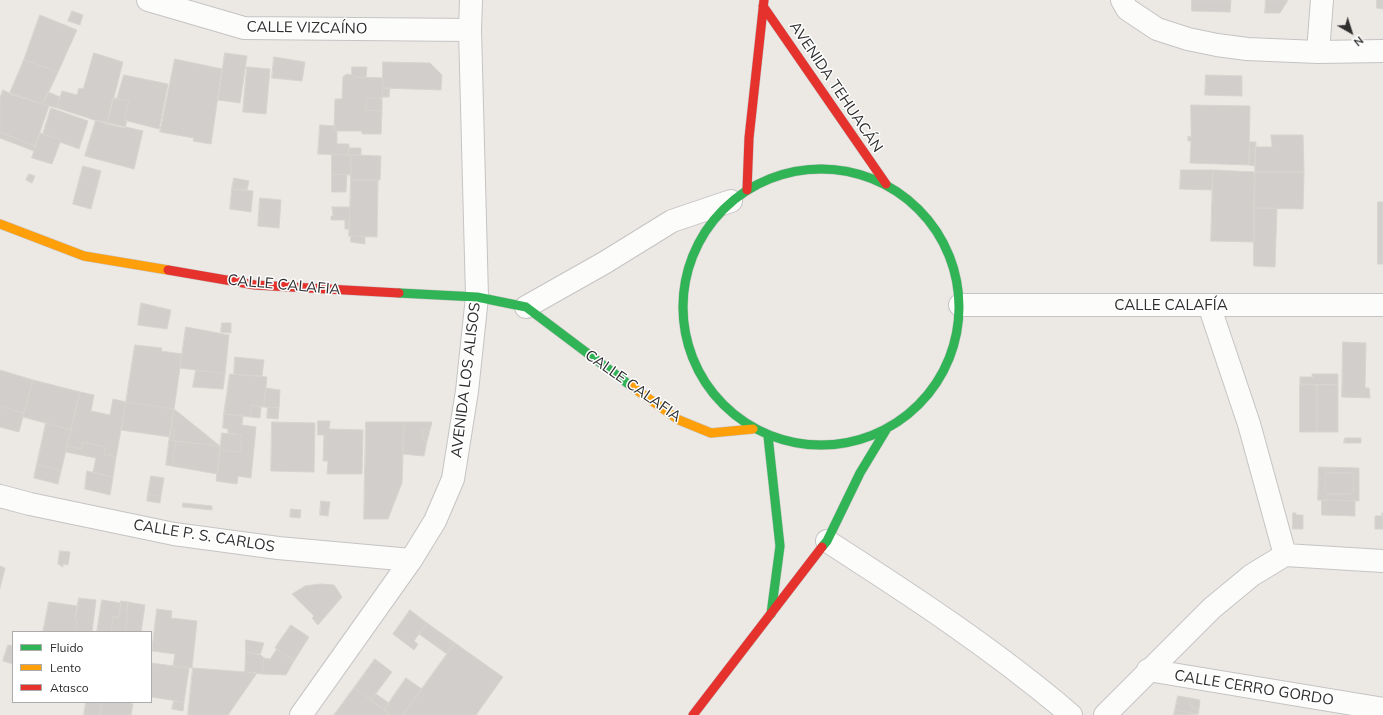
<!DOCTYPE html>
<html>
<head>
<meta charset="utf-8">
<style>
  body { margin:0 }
  #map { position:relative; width:1383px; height:715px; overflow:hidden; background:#ece8e4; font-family:Mulish,sans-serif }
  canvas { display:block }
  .legend { position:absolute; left:12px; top:631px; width:140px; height:72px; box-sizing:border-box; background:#fff; border:1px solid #ababab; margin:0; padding:5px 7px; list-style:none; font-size:12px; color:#2e2e2e }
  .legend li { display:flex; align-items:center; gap:8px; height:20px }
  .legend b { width:20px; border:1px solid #ababab }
  .north { position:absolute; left:1331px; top:12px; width:40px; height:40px; -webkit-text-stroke:3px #fff; paint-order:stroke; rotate:141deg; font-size:11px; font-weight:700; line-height:16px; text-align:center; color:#2e2e2e }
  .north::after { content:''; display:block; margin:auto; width:14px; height:18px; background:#2e2e2e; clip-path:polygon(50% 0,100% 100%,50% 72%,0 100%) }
</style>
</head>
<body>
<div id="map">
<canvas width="1383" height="715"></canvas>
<ul class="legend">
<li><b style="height:5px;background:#30b455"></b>Fluido</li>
<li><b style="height:5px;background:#ff9f0a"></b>Lento</li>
<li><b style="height:5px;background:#e5322d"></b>Atasco</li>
</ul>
<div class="north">N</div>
</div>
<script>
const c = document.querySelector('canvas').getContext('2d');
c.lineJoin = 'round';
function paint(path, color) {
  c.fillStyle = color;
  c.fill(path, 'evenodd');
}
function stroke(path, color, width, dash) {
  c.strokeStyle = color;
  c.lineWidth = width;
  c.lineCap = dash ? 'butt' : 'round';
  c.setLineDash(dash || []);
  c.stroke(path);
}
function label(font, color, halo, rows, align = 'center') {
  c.font = font + ' Mulish,sans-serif';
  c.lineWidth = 3;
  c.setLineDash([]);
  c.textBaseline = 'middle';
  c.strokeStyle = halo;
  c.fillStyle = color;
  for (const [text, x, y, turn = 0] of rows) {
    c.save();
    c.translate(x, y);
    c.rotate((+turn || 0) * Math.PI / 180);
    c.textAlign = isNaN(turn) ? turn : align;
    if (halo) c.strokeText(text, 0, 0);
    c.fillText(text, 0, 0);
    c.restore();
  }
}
const building = new Path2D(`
  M1192,0h39l-1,12 -38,-1z
  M1266,0h22l-8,13h-15z
  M1377,0h6v9l-6,-1z
  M72,11l11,4 -3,10 -12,-4z
  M40,15l37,15 -19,42 -34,-12z
  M94,53l29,9 -16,62 -50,-16 5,-17 15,4 2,-7 4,1z
  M225,53l22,3 -7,47 -22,-3z
  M274,57l31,5 -3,19 -30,-3z
  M175,59l47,10 -11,75 -18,-3 1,-3 -34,-6z
  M24,60l34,12 -15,32 -33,-11z
  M383,62l47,1 12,12 -1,15 -58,-2z
  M247,67l23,2 -4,45 -23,-2z
  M352,67h15l-1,11 -11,-1 -3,-2z
  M347,74l5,1 3,2 28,1 -1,21 -15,-1 -1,12 16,1 -1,23h-19v-3h-28l1,-32h7l1,-22z
  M124,75l44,9 -9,45 -35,-9 5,-19 -12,-2z
  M1206,75l36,1v20l-37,-1z
  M383,88h7l-1,9h-6z
  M3,90l10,5 36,11 -14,40 -35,-14v-34z
  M48,92l12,5 -3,11 -14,-4z
  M113,98l16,3 -5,19h3l-2,8 -18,-4z
  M367,98l15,1v12l-16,-1z
  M1191,105l59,1 -1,59 -59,-2 1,-22h-3v-5l3,1z
  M51,108l37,13 -9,28 -19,-7 1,-2 -18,-6z
  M96,120l47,11 -9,38 -49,-13z
  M320,125l14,1v5h3v13h12v11l-31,-1z
  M0,132l35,14 -1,5 -34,-13z
  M40,133l21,7 -9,24 -20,-6z
  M1271,135h32l1,37h-49v-25h17z
  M1250,142h6l-1,24 -6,-1z
  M349,148h12v7h-12z
  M332,154l19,1v20l-19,-1z
  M351,155l30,1 -1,24h-29z
  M83,166l18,5 -10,38 -18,-5z
  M1181,170h32l-1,20 -32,-1z
  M1213,170l42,2 -1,70 -43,-1z
  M1255,172h49l-1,37 -49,-1z
  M29,174l6,2 -3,7 -6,-3z
  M332,174l15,1 -1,17h-14z
  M234,178l15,3 -2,9 -15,-1z
  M351,180h27l-1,57 -28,-1z
  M232,189l21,2 -2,21 -21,-3z
  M260,198l21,2 -2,28 -21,-2z
  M1378,202h5v62h-5z
  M332,207h18l-1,22h-4v-9h-14v-4h2z
  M1254,208h23l-2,59 -21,-1z
  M351,236l14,1v7l-14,-2z
  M141,303l30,7 -4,19 -29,-4z
  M222,323h9v10l-10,-1z
  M186,327l43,8 -4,39 -45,-6z
  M1343,342l23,1 -1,45h4l1,10 -28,-1z
  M135,345l27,3 -1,3 21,3 -8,55 -48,-7z
  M235,357l29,3 -2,16 -28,-2z
  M0,370l33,10 -9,33 -24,-7z
  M196,370l29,4 -2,15 -30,-2z
  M230,374l37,3 -3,30 -12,-2 -2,12 -26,-3z
  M1312,374h26v11l-38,-1v-7h13z
  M33,380l47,12 -9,38 -48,-13z
  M1300,384l17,1v47h-17z
  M1317,385h21v47h-21z
  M266,388l14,2 -1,18 -15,-1z
  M80,392l14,3 -3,16 19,4 3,-16 13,3 -10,55 -12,-3 1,-7 -22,-5 -2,7 -14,-3z
  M126,402l48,7 -4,28 -49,-7z
  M252,405l9,2 -1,11 -10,-1z
  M0,406l24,7 -5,19 -19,-5z
  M268,407l11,1 -1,11 -11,-1z
  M174,409l10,8 36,29 -47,-5 2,-12 -4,-1z
  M224,414l19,2 -1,9 14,2 -5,51 -13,-2 -1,8 -21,-3 4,-31 20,2 2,-17 -14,-2v-4l-5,-1z
  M318,421h12l-1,8 34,1 -1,44h-35l1,-13h-5l1,-26h-6z
  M272,422l43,1 -1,49 -43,-1z
  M366,422h38l-2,61 -14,36h-24z
  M404,422h28l-2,8 -8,-1 1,11 4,1 -3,15 -21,-2z
  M46,423l25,7 -10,41 -24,-7z
  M171,428l4,1 -2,12h3l-4,25 -6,-1z
  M422,429l8,1 -3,11 -4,-1z
  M222,433l20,2 -2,17 -20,-2z
  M1345,438h16v5h-17z
  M176,441l44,5 -3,28 -45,-8z
  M83,442l22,5 -1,7 12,3 -3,20 -20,-5 3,-14 -30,-6 1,-6 14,3z
  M37,464l24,7 -3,13 -24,-6z
  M1319,467l40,1v33l-41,-1zM1326,473h28l-1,18 -2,3h-24l-2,-2z
  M87,471l26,6 -3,18 -25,-6z
  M1326,473h28l-1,18 -2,3h-24l-2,-2z
  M151,476l13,2 -3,18 -13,-2z
  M148,494l13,2 -1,7 -13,-2z
  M1322,500l33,1v15l-33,-1z
  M321,501l9,1 -2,14 -8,-1z
  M183,503l29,3v4l-29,-3z
  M291,509l10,1 -1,8 -10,-1z
  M1293,513h3v2h7v14h-10z
  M1382,513l1,16h-8v-13h7z
  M60,551l10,1 -2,13 -5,-1v3l-5,-3z
  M0,566l5,2 -5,20z
  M321,584l13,1 8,12 -24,28 -6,-7 2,-2 -22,-22 13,-8z
  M79,598l17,2 -4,32h-17l2,-12 -2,-1z
  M102,600l19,3 -2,14h-6l-2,15h-14z
  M121,601l7,1 -1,9h1l-3,21h-14l2,-15h6z
  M49,602l29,4 -3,13 2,1 -2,12h-32z
  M128,602l17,3 -4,27h-16l3,-21h-1z
  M157,609l15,2 -1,7 26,3 -5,47 -19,-2 2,-12 -23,-3z
  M410,610l17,13 -13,18 4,3 -4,6 -21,-16z
  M427,623l28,20 -8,11 -28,-20z
  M291,625l18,12 -15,24 -19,-13z
  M246,640l18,3 -4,12 -14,-3z
  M455,643l48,34 -27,38h-73z
  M8,645l5,1v18l-10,-3z
  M277,649l17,12 -8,14 -24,-1 2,-16 6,1z
  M246,652l14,2 4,4 -2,16 -17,-2z
  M375,659l17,13 -21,28 -17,-12z
  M151,663l38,5 -5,34 -33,-5z
  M193,668l52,4 12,1 -29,42h-40z
  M406,678l16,11 -19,26h-12l-7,-5z
  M354,688l17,12 20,15h-57z
  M376,694l13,9 -5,7 -13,-10z
  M1178,696l12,2 -1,6 3,1v3l7,1 -1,5 -23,-4z
  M1190,698l10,2 -1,9 -7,-1v-3l-3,-1z
  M174,701l10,1 -1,9 -11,-2z
  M86,702h16l-2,13h-16z
  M102,702h25l6,2 -2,11h-31z
  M1175,710l23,4 -24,1z`);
const street = new Path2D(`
  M148,0l96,28 226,2
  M1122,0l5,9 30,20 31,10 29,6 30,4 71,3 65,-1
  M1318,52l4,-52
  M960,305h423
  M1209,305l40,119 36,131
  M526,307l78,-44 68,-42 59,-20
  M0,496l30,8 144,30 104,14 133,12
  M827,541c84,54 168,109 244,174
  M1148,670l235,39
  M301,715l110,-155 24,-39 18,-42 14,-88 10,-94 -7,-267 1,-30
  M1105,715l107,-107 40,-33 33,-20 98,6`);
const fast = new Path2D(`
  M683 307a138 138 0 1 1 276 0a138 138 0 1 1-276 0Z
  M399,293l78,4 49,10 105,79
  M768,436l12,110 -9,68
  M822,547l5,-6 33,-68 26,-43`);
const slow = new Path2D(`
  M0,224l84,32 84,14
  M631,386l48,34 32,13 42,-4`);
const jam = new Path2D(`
  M763,6l123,178
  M747,190l2,-52 15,-138
  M168,270l87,15 144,8
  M693,715l129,-168`);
const streetNames = [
  ["CALLE VIZCAÍNO",307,28,1],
  ["AVENIDA TEHUACÁN",836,87,56],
  ["CALLE CALAFIA",284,285,5],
  ["CALLE CALAFÍA",1171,305],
  ["AVENIDA LOS ALISOS",466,380,-83],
  ["CALLE CALAFIA",633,386,35],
  ["CALLE P. S. CARLOS",204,536,9],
  ["CALLE CERRO GORDO",1254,688,9]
];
paint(building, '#d1cecb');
stroke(building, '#d7d4d0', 1);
stroke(street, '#c5c4c5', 24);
stroke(fast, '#c5c4c5', 10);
stroke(slow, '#c5c4c5', 10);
stroke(jam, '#c5c4c5', 10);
stroke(street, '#fcfcfb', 22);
stroke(fast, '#30b455', 9);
stroke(slow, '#ff9f0a', 9);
stroke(jam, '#e5322d', 9);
label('15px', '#2e2e2e', '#fff', streetNames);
</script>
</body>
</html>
